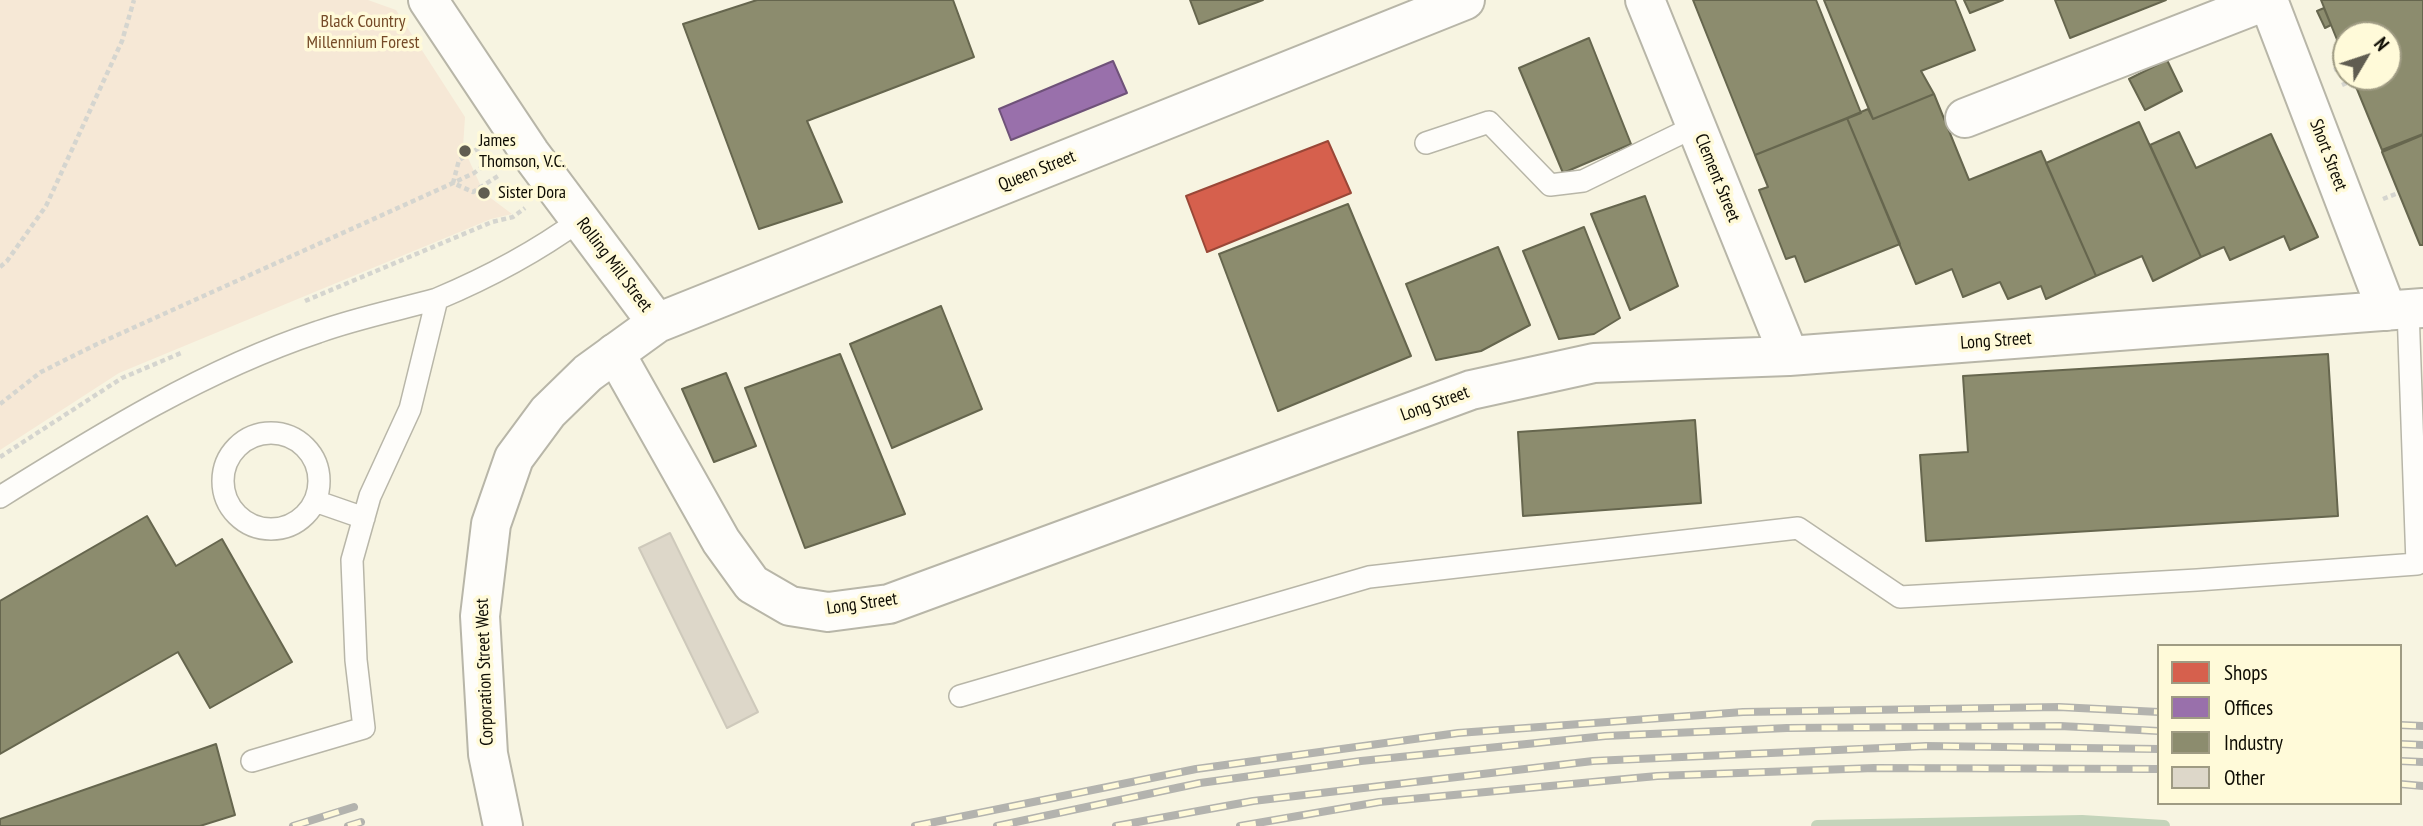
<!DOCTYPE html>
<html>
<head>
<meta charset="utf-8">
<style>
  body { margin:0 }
  #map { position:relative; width:2423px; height:826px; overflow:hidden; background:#f7f4e1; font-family:"PT Sans Narrow",sans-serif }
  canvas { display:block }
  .legend { position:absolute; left:2157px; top:644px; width:245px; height:161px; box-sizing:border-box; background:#fffad9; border:2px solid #9f9b83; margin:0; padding:9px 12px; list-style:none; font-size:21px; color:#0e0c03 }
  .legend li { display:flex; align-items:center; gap:14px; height:35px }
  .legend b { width:35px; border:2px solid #9f9b83 }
  .north { position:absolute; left:2332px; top:21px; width:70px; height:70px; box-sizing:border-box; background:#fffad9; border:2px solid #9f9b83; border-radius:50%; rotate:51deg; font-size:19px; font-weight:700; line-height:28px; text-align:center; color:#0e0c03 }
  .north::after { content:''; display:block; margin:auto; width:24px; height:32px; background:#605d51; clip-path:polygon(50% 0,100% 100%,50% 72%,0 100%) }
</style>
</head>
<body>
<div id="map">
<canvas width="2423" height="826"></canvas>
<ul class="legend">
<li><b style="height:19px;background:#d6604d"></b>Shops</li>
<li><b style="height:19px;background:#9970ab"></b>Offices</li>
<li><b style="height:19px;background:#8c8c6e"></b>Industry</li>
<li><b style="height:19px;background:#ddd7c9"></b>Other</li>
</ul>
<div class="north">N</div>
</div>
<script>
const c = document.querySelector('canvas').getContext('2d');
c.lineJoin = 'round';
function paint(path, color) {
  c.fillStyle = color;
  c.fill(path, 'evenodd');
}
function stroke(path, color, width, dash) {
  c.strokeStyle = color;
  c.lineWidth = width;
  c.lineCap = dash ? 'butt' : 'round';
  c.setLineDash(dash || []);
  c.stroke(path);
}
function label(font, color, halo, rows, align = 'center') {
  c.font = font + ' "PT Sans Narrow",sans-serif';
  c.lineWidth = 7;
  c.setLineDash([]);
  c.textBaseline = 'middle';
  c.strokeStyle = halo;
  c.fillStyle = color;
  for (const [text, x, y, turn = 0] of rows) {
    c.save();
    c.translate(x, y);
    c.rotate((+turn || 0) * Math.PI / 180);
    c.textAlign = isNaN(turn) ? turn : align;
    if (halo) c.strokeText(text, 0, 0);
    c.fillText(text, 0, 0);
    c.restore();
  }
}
const green = new Path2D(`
  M0,0h368l28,10 69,107 -2,30 21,46 28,21 -21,5 -372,154 -119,77z`);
const shops = new Path2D(`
  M1328,141l23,52 -144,59 -21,-56z`);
const offices = new Path2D(`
  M1113,61l14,32 -116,47 -12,-31z`);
const industry = new Path2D(`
  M757,0h196l21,57 -167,64 35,81 -83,27 -76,-205z
  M1190,0h73l-64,24z
  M1693,0h123l45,113 -106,42z
  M1824,0h131l20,50 -54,21 13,23 -61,25z
  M1964,0h39l-33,13z
  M2055,0h111l-96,38z
  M2321,0h102v134l-41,16 -30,-73h36v-42h-42v27z
  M2324,8l7,17 -6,3 -8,-17z
  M1589,38l42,106 -68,29 -44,-105z
  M2167,60l15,31 -37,19 -16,-31z
  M1934,94l35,86 72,-29 55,125 -50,23 -5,-13 -33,13 -8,-17 -37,15 -11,-28 -36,15 -69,-166 21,-9 5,10z
  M1847,118l53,126 -95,38 -10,-26 -9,3 -27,-69 9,-3 -13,-32z
  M2139,122l62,135 -48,24 -11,-25 -46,20 -50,-113z
  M2179,132l17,36 75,-34 47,103 -28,13 -6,-14 -54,24 -6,-13 -23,10 -51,-112z
  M2423,135v110h-3l-38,-93z
  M1645,196l33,90 -48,24 -39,-96z
  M1348,204l63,152 -133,55 -59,-157z
  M1584,227l36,91 -26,16 -35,5 -36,-88z
  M1498,247l32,78 -49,26 -45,9 -30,-76z
  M941,306l41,103 -90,39 -42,-104z
  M840,354l65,160 -100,34 -60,-160z
  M2328,354l10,162 -412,25 -6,-86 48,-3 -5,-76z
  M726,373l30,73 -42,16 -32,-73z
  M1695,420l6,83 -178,13 -5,-84z
  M147,516l29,50 46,-27 70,123 -82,46 -32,-56 -178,102v-153z
  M216,744l19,71 -35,11h-200v-7z`);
const stream = new Path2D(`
  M1817,826l265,-5 82,5`);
const building = new Path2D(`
  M670,533l88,179 -31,16 -88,-180z`);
const path = new Path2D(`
  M2334,70l12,-5
  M2342,85l11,-5
  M479,148l-20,12 -6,23 20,9 25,-16
  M2383,199l15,-6
  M0,267l7,-6 39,-55 76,-165 12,-41
  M305,301l187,-79 21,-5 12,-9
  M0,404l41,-32 52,-26 360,-163 21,-10 15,-11
  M0,457l122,-79 59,-25`);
const lane = new Path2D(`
  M1426,143l63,-21 61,63 33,-4 113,-55
  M223 481a48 48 0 1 1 96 0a48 48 0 1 1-96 0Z
  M0,497c101,-63 204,-127 318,-165 39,-14 79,-22 119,-33
  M315,501l49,17
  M960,696l409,-119 429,-49 102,69 297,-17 220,-16 -9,-255
  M252,761l112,-33 -8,-68 -4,-100 18,-64 40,-87 27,-110c50,-21 99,-47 143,-79`);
const street = new Path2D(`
  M1645,0l144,356
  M2268,0l119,311
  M1965,118l303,-118
  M615,353l106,188 31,43 38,22 38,6 61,-8 582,-214 123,-27 195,-7 634,-48`);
const secondary = new Path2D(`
  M428,0l102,153 127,170
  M503,826l-15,-72 -8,-138 11,-92 23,-66 34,-46 40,-39 69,-50 808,-323`);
const rail = new Path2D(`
  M2400,725l23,1
  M2400,744l23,1
  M2400,761l23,1
  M2400,784l23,2
  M293,826l61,-19
  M348,826l13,-4
  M915,826l281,-57 262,-36 285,-21 316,-5 100,5
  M997,826l203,-43 161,-22 244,-25 182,-8 273,-2 99,5
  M1116,826l137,-25 340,-40 333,-15 233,3
  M1240,826l139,-24 278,-26 217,-8 285,1`);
const markers = [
  [465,151,7,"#605d51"],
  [484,193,7,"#605d51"]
];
const parkNames = [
  ["Black Country",363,22],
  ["Millennium Forest",363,43]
];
const poiNames = [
  ["James",479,141],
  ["Thomson, V.C.",479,162],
  ["Sister Dora",498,193]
];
const streetNames = [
  ["Short Street",2328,155,69],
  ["Queen Street",1037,171,-22],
  ["Clement Street",1717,178,68],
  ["Rolling Mill Street",614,265,53],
  ["Long Street",1996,341,-4],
  ["Long Street",1435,404,-20],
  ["Long Street",862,604,-8],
  ["Corporation Street West",485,672,-92]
];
paint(green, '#f6e8d6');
paint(shops, '#d6604d');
stroke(shops, '#9a4737', 2);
paint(offices, '#9970ab');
stroke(offices, '#6f5279', 2);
paint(industry, '#8c8c6e');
stroke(industry, '#66664e', 2);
stroke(stream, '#c4d4ba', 12);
paint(building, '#ddd7c9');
stroke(building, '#cec9bb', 2);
stroke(lane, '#b8b6a8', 24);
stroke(street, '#b8b6a8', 42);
stroke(secondary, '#b8b6a8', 42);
stroke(path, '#d5d5cf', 4.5, [5, 3.5]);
stroke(lane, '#fefdfa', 21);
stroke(street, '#fefdfa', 38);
stroke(secondary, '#fefdfa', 38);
stroke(rail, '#b3b3ae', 8);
stroke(rail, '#fffad9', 5, [16]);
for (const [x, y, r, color] of markers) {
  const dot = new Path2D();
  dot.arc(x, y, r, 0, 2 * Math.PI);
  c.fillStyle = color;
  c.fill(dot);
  stroke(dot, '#fffad9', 2.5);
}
label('18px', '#754a27', '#fffad9', parkNames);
label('18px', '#0e0c03', '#fffad9', poiNames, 'left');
label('18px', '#0e0c03', '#fffad9', streetNames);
</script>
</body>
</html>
